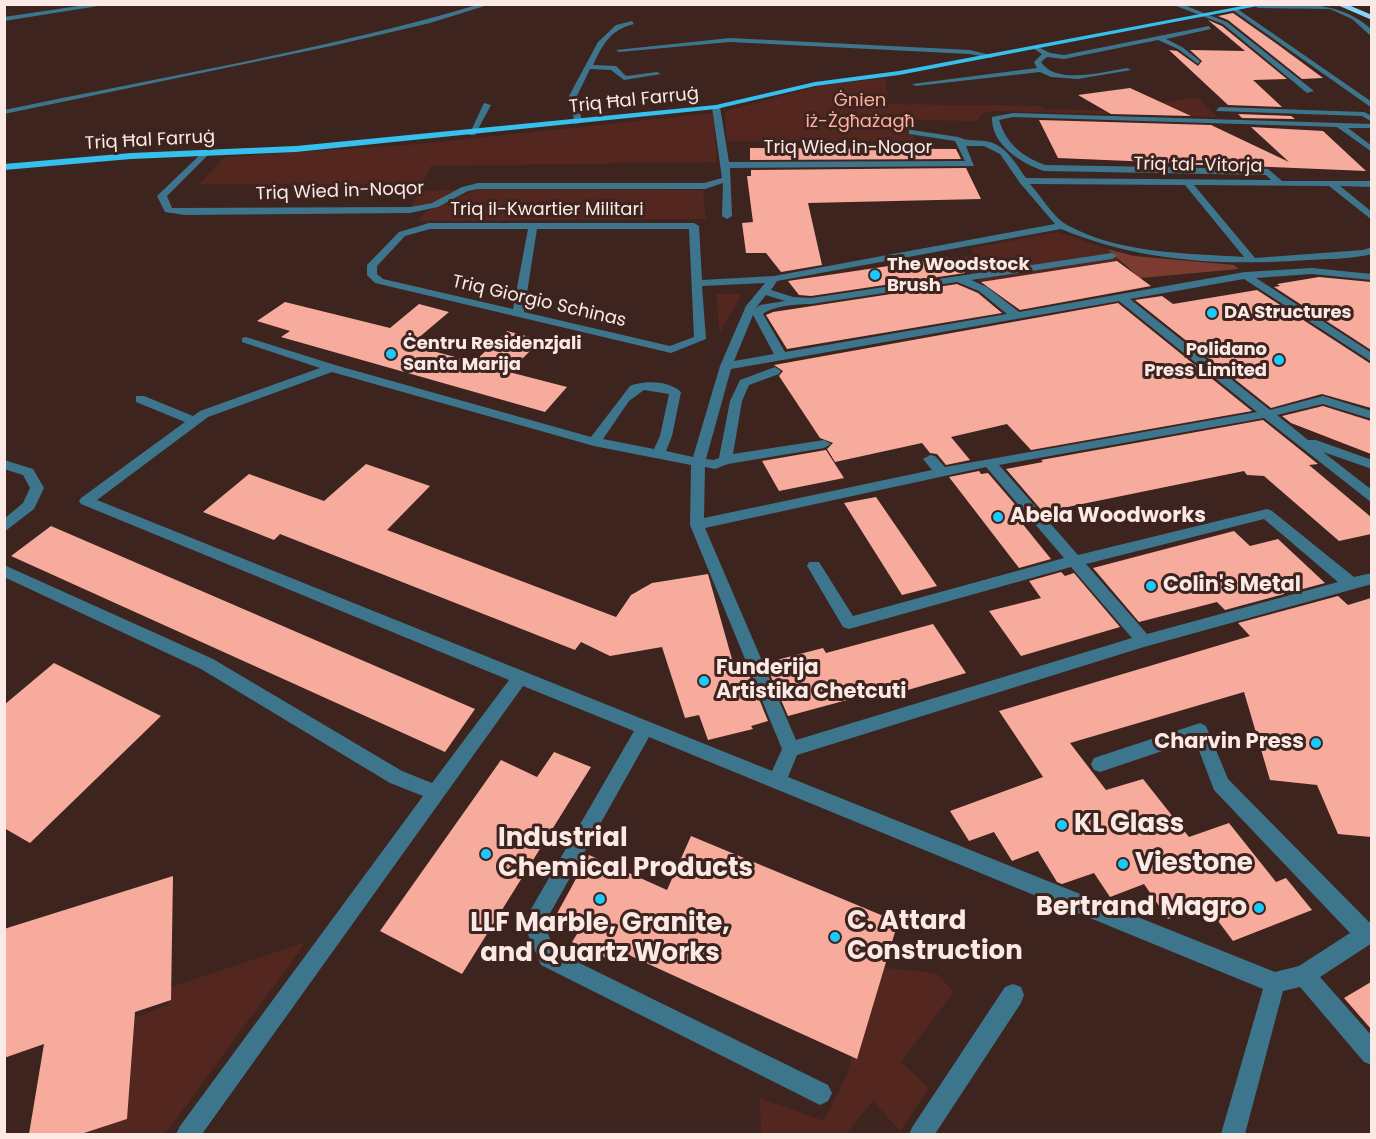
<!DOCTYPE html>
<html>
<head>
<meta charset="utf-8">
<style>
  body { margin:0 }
  #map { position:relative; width:1376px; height:1139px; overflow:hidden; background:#3d241f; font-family:Poppins,sans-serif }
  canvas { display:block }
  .frame { position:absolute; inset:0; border:6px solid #fbe9e6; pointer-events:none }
</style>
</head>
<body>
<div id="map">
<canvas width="1376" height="1139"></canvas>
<div class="frame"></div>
</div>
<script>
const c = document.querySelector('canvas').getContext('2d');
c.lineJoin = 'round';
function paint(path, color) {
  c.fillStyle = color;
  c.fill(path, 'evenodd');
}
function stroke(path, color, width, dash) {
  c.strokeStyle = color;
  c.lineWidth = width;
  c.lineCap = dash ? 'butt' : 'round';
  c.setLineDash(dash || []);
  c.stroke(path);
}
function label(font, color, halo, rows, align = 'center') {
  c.font = font + ' Poppins,sans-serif';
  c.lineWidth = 6;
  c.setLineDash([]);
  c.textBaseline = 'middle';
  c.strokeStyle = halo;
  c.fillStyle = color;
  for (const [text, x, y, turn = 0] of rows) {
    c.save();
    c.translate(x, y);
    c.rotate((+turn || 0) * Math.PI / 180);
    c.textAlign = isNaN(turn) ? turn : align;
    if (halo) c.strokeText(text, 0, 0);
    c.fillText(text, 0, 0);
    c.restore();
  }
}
const green = new Path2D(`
  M885,78l4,26 151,2 3,3 68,2 86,-14 20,20 -223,-6 -12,3 -5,7 -69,-1 7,21h-188l-2,-30 99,-26z
  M713,113l4,49 -286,4 -9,18h-223l26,-27 194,-13z
  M478,189l225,1 3,29 -288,2 6,-8z
  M455,190l-16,11 -28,6 9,-16z
  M1058,232l49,17 13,12 -46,8 19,16 -93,12 -51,-40 24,-1 -1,-8z
  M716,294h25l-21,39z
  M306,942l-141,192h-84l46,-15 8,-101 33,-14 3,-17z
  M877,967l59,6 18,19 -53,70 28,26 -29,43 -27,-30 -27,33h-85l-1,-36 64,23 23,-46z`);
const forest = new Path2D(`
  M1107,249l27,7 100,9 5,4 -99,9z`);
const building = new Path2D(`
  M1233,13l44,31 46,34 -21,1 -74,-59 -10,-4z
  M1208,20l14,6 65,53 -34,1 29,27 -54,-2 -59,-55 8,1 21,15 4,-5 -12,-11 55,1z
  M1130,88l61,28 -80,-2 -33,-19z
  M1238,114l53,2 4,3 -53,-1z
  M1039,120l172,5 78,37 -38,-35 72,4 43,40 -308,-13z
  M750,148l206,1 5,10 -211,1z
  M966,168l15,31 -173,4 14,62 -41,7 -15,-19h-20l-4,-30 11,-1 -6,-46h4v-6z
  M949,257l16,16 -154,23 -12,-1 -11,-14z
  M1117,261l34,25 -131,24 -39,-28z
  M1319,277l52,5v68l-97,-63 6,-1 -3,-2z
  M957,284l21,9 24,20 -215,36 -21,-34 7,-3z
  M1257,290l114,74v44l-49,-14 -51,14 -136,-108 27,-4 11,8z
  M285,302l105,26 29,-24 30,8 -39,33 64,17 33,-31 34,9 -32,32 58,15 -22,25 -264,-75 9,-6 -33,-10z
  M1118,303l134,108 -221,39 -24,-26 -56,13 19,23 -24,5 -9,-11 -7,-1 -8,-10 -87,19 -8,-13 6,-6 -13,-5 -41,-62 4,-5 -9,-6z
  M1323,406l48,15v33l-80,-31 -9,-7z
  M1263,420l55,44 -9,1 62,52v17l-32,7 -75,-65 -17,-1 -3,-4 -201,41 -37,-43 37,-7 -2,-2z
  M826,450l18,28 -65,13 -17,-30z
  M366,464l64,22 -43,44 229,87 15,-22 21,-12 56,-9 27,96 11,-3 22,54 -17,5 2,3 -45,11 -9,-25 -14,3 -23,-71 -52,9 -29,-14 -6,8 -295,-116 -6,6 -71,-28 46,-38 75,27z
  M979,471l2,3 7,-1 37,43 -8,1 34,42 -32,9 -70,-91z
  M876,497l61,89 -35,9 -58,-92z
  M51,526l424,183 -30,43 -434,-196z
  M1234,531l16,15 28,-7 47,44 -100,27 -8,-8 -78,20 -46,-54z
  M1061,572l4,4 9,-3 46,54 -99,29 -32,-45 52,-13 -12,-17z
  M1338,596l10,9 23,-7v239l-33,-3 -21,-49 -47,-5 -26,-88 -174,51 36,47 37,-11 46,58 40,-14 47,59 10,-4 26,32 -79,31 -26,-35 -39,13 -24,-35 -34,13 -16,-24 -32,11 -5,-2 -19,-31 -26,10 -18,-29 -25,9 -19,-30 93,-34 -44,-66 251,-75 -12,-13z
  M933,624l33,49 -89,26 -4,-6 -85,23 -23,-53 58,-15 3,5z
  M54,663l107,53 -131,127 -26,-15v-123z
  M554,752l37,15 -129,207 -82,-43 121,-171 36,17z
  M691,836l207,86 -41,137 -246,-112 -5,11 -34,-16 7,-11 -25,-12 35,-64 78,35z
  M173,876l-2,124 -36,12 -8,107 -46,15h-52l15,-90 -40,14v-129z
  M1371,982v47l-27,-31z`);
const minor = new Path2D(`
  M92,4h19l-107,17v-4z
  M480,4h11l-61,19 -94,22 -332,69v-4c158,-33 322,-60 476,-106z
  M1171,4h10l46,18 87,69 -7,2 -84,-69z
  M1257,4c42,0 83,-4 115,26v7l-20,-18 -22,-10 -72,-1 -3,-2z
  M1236,8l136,94v6l-138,-97z
  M632,21l2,3c-24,6 -31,20 -41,41l23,1 10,10 31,-4 4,2 -37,6 -13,-10 -21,-1 -13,27 5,26 -7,2 -6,-28 29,-54 18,-17z
  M1209,26l2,3 -45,10 16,8 18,14 -2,3 -20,-15 -20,-9 -94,19 -17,-2 -6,5c14,23 63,10 86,6l4,2 -53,9 -27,-2 -11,-5 -124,14 -4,-2 125,-16 -3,-6 8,-8 -8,-5 2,-3 14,7 14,2z
  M730,38l240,12 24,6 -3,2 -21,-4 -240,-12 -111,10 -3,-2z
  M484,103l7,2 -16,30h-6z
  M716,105l4,2 9,55 236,-1 -10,-20 -46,-7v-4h3l46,7c9,4 16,3 27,4 21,3 30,22 41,37l245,2 -5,-5 -222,-4c-23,-8 -53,-26 -52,-54l21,-4 359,11v4h-24l24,18v6l-35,-25 -324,-10 -14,3c8,25 23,36 46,45l223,4 14,12h90v6l-32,-1 32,26v8l-43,-34 -135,-1 61,73 108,-8 9,-3v7l-4,1c-19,4 -40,4 -60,5 -85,6 -168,2 -247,-31l-284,52 -6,9 22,7 18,1 301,-45 5,3 -5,3 -141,21 16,7 32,25 226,-40 67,-4 60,6v6l-60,-6 -56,4 116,75v9l-128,-83 -114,20 140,111 53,-14 49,15v8l-49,-15 -46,11 31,25h8l56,20v9l-49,-17 49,38v13l-108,-85 -265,47 79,90 189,-46 5,2 82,66 18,-4v11l-228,63 -347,108 -9,22 487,195 24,-6 51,-33 -136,-143 -19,-50 -95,32 -6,-2 -3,-6 3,-6 6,-2 100,-33 6,3 22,53 141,143 3,-1v22l-52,34 52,59v29l-8,-3 -64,-75 -17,4 -38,143h-24l42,-145 -614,-252 -105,187 11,27 273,134 4,8 -4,8 -8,4 -8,-4 -271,-136 -18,-42 111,-192 -111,-45 -321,448h-26l4,-8 243,-330 -33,-13 -189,-114 -197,-92v-12l209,94 189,112 30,12 77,-103 -428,-176 -2,-3 2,-3 104,-76 -49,-20v-6h8l49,20 7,-5 120,-43 -78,-26v-4l4,-1 89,28 256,72 39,-51c15,-6 39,-5 51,6l-9,44 -6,15 27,6 27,-91 26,-60 19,-23 -63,3 4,53 -35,14 -296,-70 -8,-8v-10l32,-33 30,-9h265l5,3 3,54 72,-4 281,-52 -35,-41 -20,-29 -16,-8h-18l8,20 -244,2 2,48 -5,3 -5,-3 1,-33 -18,6h-227l-10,2 -30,16 -28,6 -225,2 -20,-3 -8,-16 48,-46 3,1v4l-41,41 5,12 238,-1 22,-4 30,-16 16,-4h226l18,-5 -10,-71zM1030,184l155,1 59,72c-58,-4 -124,-3 -177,-32 -14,-8 -26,-29 -37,-41zM430,229h98l-15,80 -130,-30 -6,-5v-8l28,-30zM537,229h152l5,108 -24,9 -146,-34zM957,282l22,9 28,23 -222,38 -22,-38c9,-8 36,-10 48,-10zM766,295l19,6 -25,4 -5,4zM1119,301l138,111 -312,55 -10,-11 -5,-1 -7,4 9,11 -228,48 1,-51 10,2 13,-5 96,-16 7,-4 -7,-4 -91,14 9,-53 7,-16 30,-11 2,-3 -6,-4 -35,13 -10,21 -11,57 -6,2 -7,-1 25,-90zM753,315l21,39 -40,7zM332,372l262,74 97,19 -1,60 92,224 -10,22 -675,-271 111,-83zM644,390l25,4 -9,42 -6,13 -51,-10 26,-38zM986,467l78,91 -211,58 -34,-54h-10l-2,4 36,61 6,2 222,-62 61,71 -336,102 -91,-212zM1264,519l74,63 -191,52 -61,-70z
  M1219,107l145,5 8,4v6l-10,-6 -146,-5z
  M4,460l29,9 11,19 -10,21 -30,23v-13l19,-16 7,-15 -7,-13 -19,-6z
  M1013,984l8,3 3,8 -3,8 -86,131h-26l4,-8 92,-139z`);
const major = new Path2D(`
  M1253,4h15l-369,71 -84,11 -99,23 -420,43 -165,7 -127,11v-6l127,-11 165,-7 420,-41 99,-23 84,-11z`);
const highway = new Path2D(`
  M1335,4h11l26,11v5z`);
const markers = [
  [875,275,6,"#1cc9fc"],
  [1212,313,6,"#1cc9fc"],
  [391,354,6,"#1cc9fc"],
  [1279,360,6,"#1cc9fc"],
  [998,517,6,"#1cc9fc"],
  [1151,586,6,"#1cc9fc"],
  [704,681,6,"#1cc9fc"],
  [1316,743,6,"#1cc9fc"],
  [1062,825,6,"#1cc9fc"],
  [486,854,6,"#1cc9fc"],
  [1123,864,6,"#1cc9fc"],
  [600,899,6,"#1cc9fc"],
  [1259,908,6,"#1cc9fc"],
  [835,937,6,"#1cc9fc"]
];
const farStreetnames = [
  ["Triq Ħal Farruġ",634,101,-6],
  ["Triq Ħal Farruġ",150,141,-3],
  ["Triq Wied in-Noqor",848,148],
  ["Triq tal-Vitorja",1198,166,1],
  ["Triq Wied in-Noqor",340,192,-2],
  ["Triq il-Kwartier Militari",547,210],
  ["Triq Giorgio Schinas",539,302,13]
];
const farParknames = [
  ["Ġnien",860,101],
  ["iż-Żgħażagħ",860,122]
];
const farPoinames = [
  ["The Woodstock",887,265],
  ["Brush",887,286],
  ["DA Structures",1224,313],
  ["Ċentru Residenzjali",403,344],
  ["Santa Marija",403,365],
  ["Polidano",1267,350,"right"],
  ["Press Limited",1267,371,"right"]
];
const poiNames = [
  ["Abela Woodworks",1010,517],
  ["Colin's Metal",1163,586],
  ["Funderija",716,669],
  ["Artistika Chetcuti",716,693],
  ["Charvin Press",1304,743,"right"]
];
const nearPoinames = [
  ["KL Glass",1074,825],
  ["Industrial",498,839],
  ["Chemical Products",498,869],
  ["Viestone",1135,864],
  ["Bertrand Magro",1247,908,"right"],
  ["C. Attard",847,922],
  ["Construction",847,952],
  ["LLF Marble, Granite,",600,924,"center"],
  ["and Quartz Works",600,954,"center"]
];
paint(green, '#53271f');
paint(forest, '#7b3b30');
paint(building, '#f7ab9d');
paint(minor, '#3d768c');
paint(major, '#35c0ed');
paint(highway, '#84d6f6');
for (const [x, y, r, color] of markers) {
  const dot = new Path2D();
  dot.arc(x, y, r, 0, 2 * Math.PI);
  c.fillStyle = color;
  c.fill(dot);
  stroke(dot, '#3d241f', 2);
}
label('18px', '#fbe9e6', '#3d241f', farStreetnames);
label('18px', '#fead9e', '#3d241f', farParknames);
label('bold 18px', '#fbe9e6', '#3d241f', farPoinames, 'left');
label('bold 21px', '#fbe9e6', '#3d241f', poiNames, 'left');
label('bold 26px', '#fbe9e6', '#3d241f', nearPoinames, 'left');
</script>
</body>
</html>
